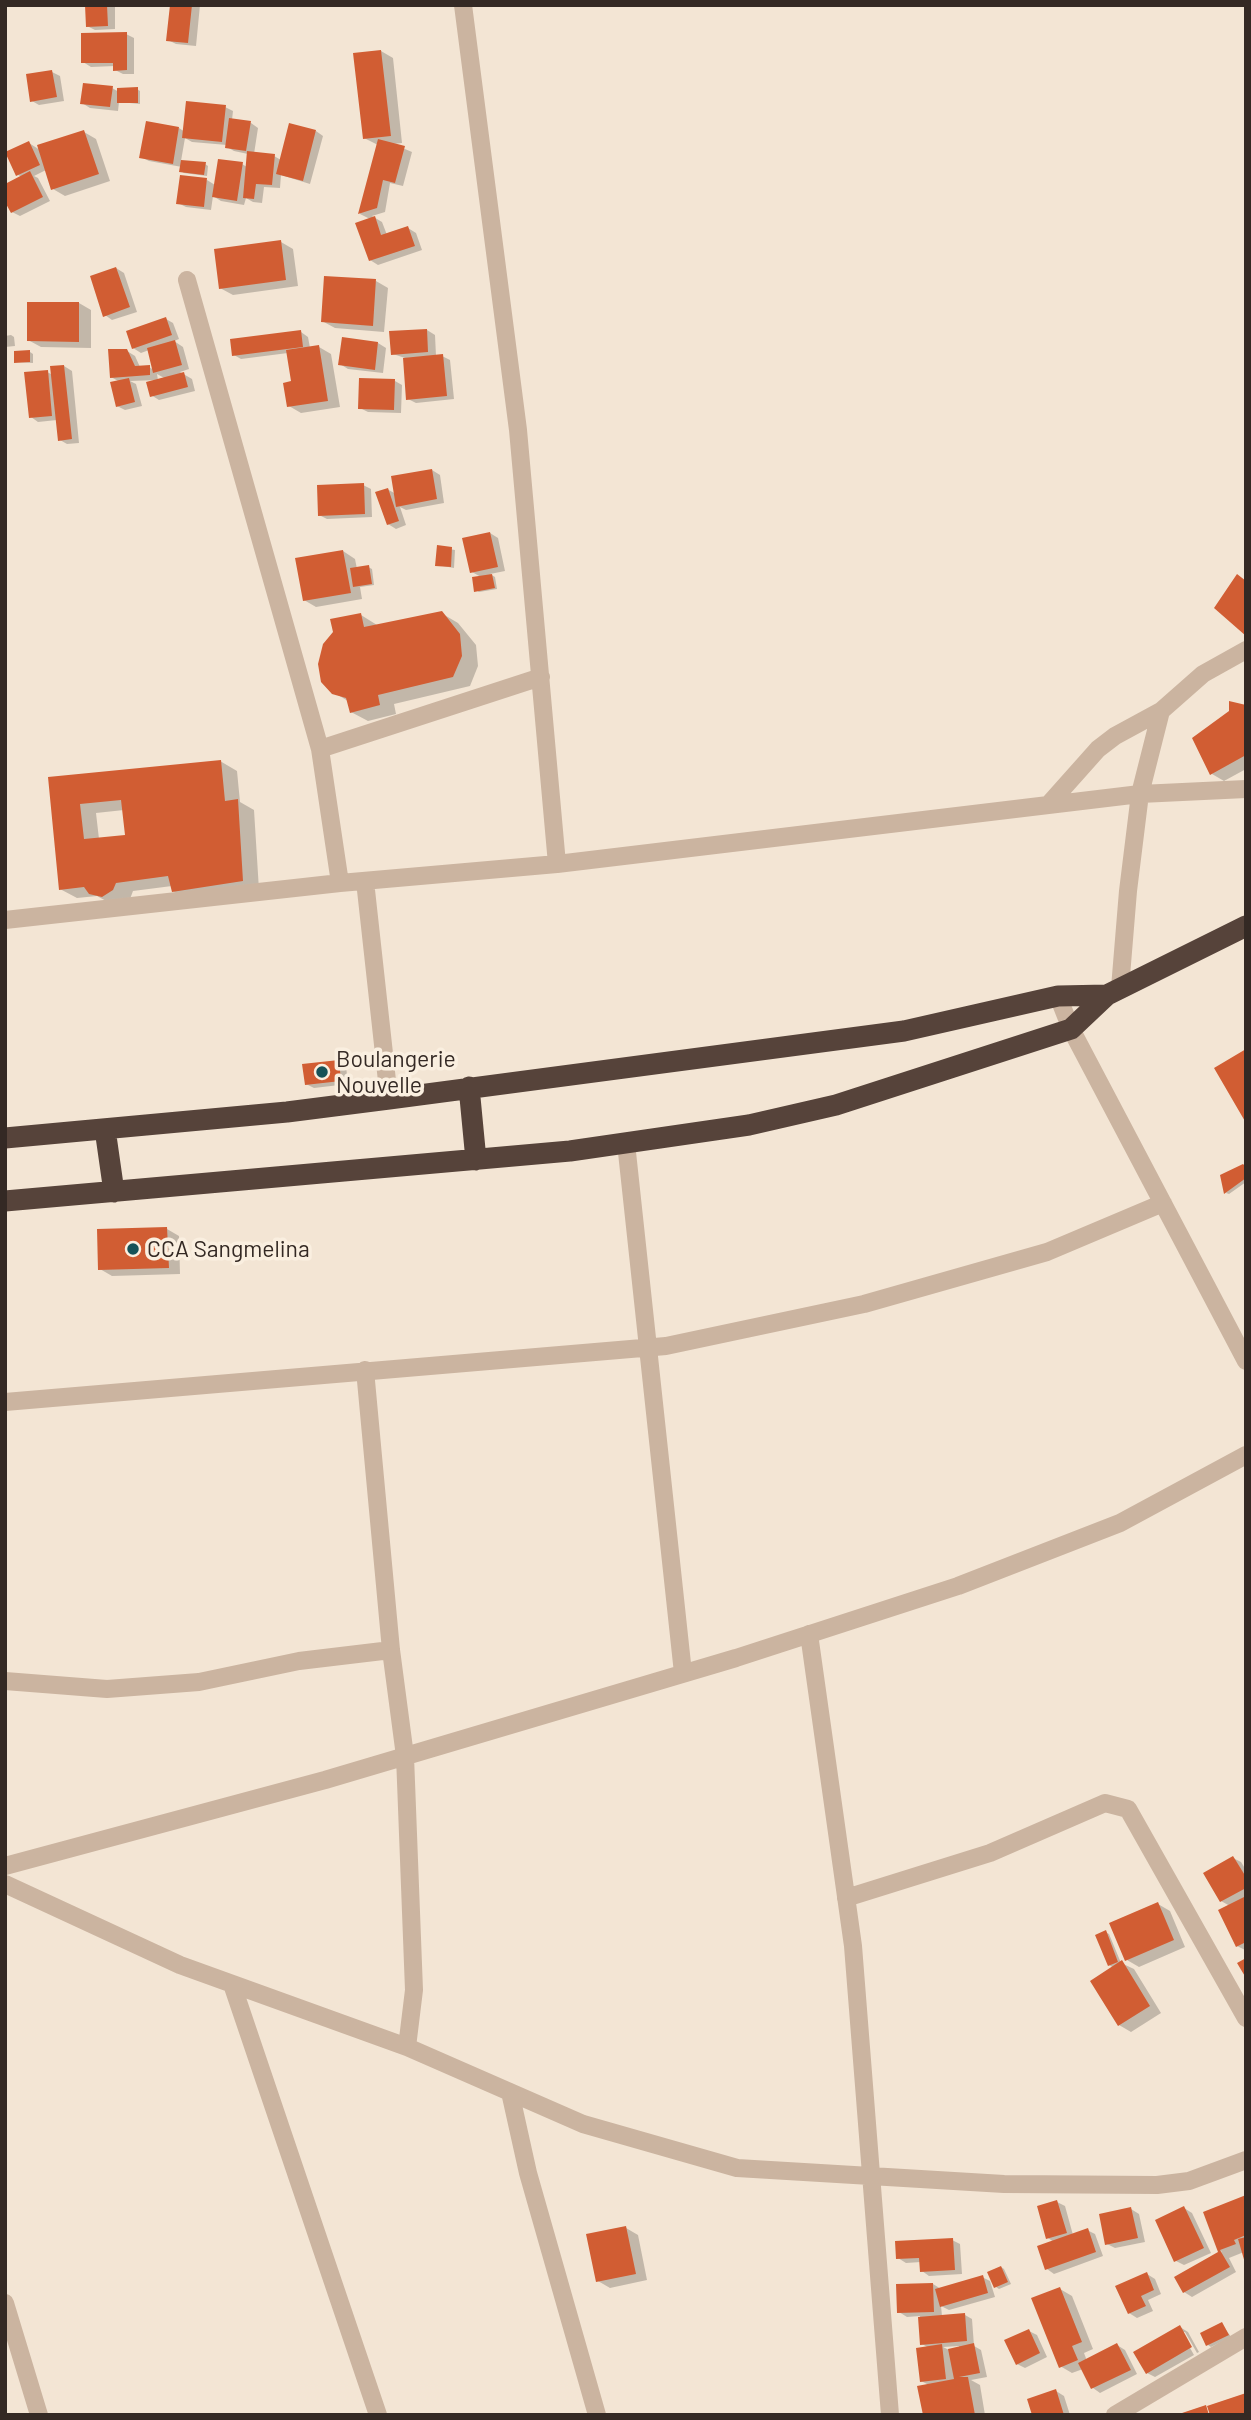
<!DOCTYPE html>
<html>
<head>
<meta charset="utf-8">
<style>
  body { margin:0 }
  #map { position:relative; width:1251px; height:2420px; overflow:hidden; background:#f3e5d4; font-family:Barlow,sans-serif }
  canvas { display:block }
  .frame { position:absolute; inset:0; border:7px solid #342924; pointer-events:none }
</style>
</head>
<body>
<div id="map">
<canvas width="1251" height="2420"></canvas>
<div class="frame"></div>
</div>
<script>
const c = document.querySelector('canvas').getContext('2d');
c.lineJoin = 'round';
function paint(path, color) {
  c.fillStyle = color;
  c.fill(path, 'evenodd');
}
function stroke(path, color, width, dash) {
  c.strokeStyle = color;
  c.lineWidth = width;
  c.lineCap = dash ? 'butt' : 'round';
  c.setLineDash(dash || []);
  c.stroke(path);
}
function label(font, color, halo, rows, align = 'center') {
  c.font = font + ' Barlow,sans-serif';
  c.lineWidth = 7;
  c.setLineDash([]);
  c.textBaseline = 'middle';
  c.strokeStyle = halo;
  c.fillStyle = color;
  for (const [text, x, y, turn = 0] of rows) {
    c.save();
    c.translate(x, y);
    c.rotate((+turn || 0) * Math.PI / 180);
    c.textAlign = isNaN(turn) ? turn : align;
    if (halo) c.strokeText(text, 0, 0);
    c.fillText(text, 0, 0);
    c.restore();
  }
}
const shadow = new Path2D(`
  M87,5h28v24l-20,1 -8,-4z
  M172,5h28l-4,41 -20,-2 -8,-4z
  M126,34l8,4v36h-11l-8,-4v-4l-24,1 -8,-5z
  M381,51l12,7 9,85 -9,1 19,8 -9,34 -13,-3 -5,29 -13,4 10,6 5,13 21,-7 8,5 6,17 -44,15 -8,-5v-41l-10,-5 18,-69 -14,-7z
  M52,72l8,4 4,25 -25,4 -7,-4z
  M112,88l7,4 18,-3 3,2v13l-21,-2 -1,9 -28,-3 -8,-5z
  M225,107l8,4 -1,9 19,3 7,5 -4,26 20,2 7,4 35,-29 7,5 -13,48 -29,-9 -1,13 -16,-1 -2,16 -9,-1 -7,-4 -2,7 -23,-4 -8,-5 -2,14 -25,-3 -8,-4 29,-23 8,5 27,-21 5,3 1,-13 -14,-3 -7,-4v-2l-35,-3 -7,-4 -4,23 24,3 3,2 -1,10 -23,-3 -3,-2 1,-4 -33,-6 -8,-4 38,-29 6,4z
  M84,132l12,7 14,42 -45,15 -12,-7 -7,-19 -12,6 4,2 12,23 -30,15 -8,-4 10,-35 -4,-2 11,-32 11,7z
  M281,242l12,7 5,37 -65,9 -13,-7z
  M116,268l8,5 13,39 -25,8 -7,-5z
  M376,281l12,7 -4,44 -49,-4 -13,-7z
  M79,303l12,7v38l-50,-1 -13,-7z
  M166,319l7,4 6,16 -5,2 9,6 6,22 -9,3 12,7 3,12 -36,9 -8,-5 15,-16 -9,-5 1,6 -28,1 6,3 6,22 -17,4 -8,-4 3,-24 -9,-5 16,-26 8,5 5,11h9l5,3 -5,-20 -8,3 -8,-5z
  M427,330l8,5 1,21h6l8,4 4,39 -38,4 -8,-4 -3,-41 -12,-4z
  M301,332l7,5 2,11 9,-1 12,7 9,53 -39,6 -12,-7 4,-23 -5,-30 -47,6 -7,-4z
  M11,335l3,2 1,9 -10,1v-11z
  M378,343l8,5 -3,25 -35,-4 -8,-5z
  M30,352l3,2v9l-17,-1z
  M64,366l8,5 7,72 -12,1 -7,-4 -3,-20 -19,2 -7,-5 16,-45 6,3z
  M395,381l7,4 -1,28 -33,-1 -8,-4z
  M432,470l8,5 4,28 -38,7 -6,-3 6,18 -10,4 -8,-5 -1,-35 9,5z
  M363,485l8,4 1,28 -45,2 -8,-4z
  M490,533l8,5 7,33 -15,3 5,3 2,12 -18,3 -3,-2 5,-13 -9,-5z
  M438,547l17,3 -1,18 -17,-3z
  M343,551l12,8 2,10 11,-2 4,2 2,16 -14,2 2,12 -46,8 -12,-7z
  M441,613l17,10 18,22 2,21 -8,20 -76,18 2,10 -28,7 -17,-9 -3,-11 -15,-9 28,-77 16,10z
  M1246,706v63l-22,12 -12,-7z
  M220,761l17,10 3,31 14,8 5,80 -69,10 -17,-9 -1,-5 -39,5 -3,8 -22,3 -11,-6 -20,2 -17,-9 -10,-110zM124,810l3,26 -28,3 -3,-26z
  M338,1061l8,5 2,18 -34,4 -8,-4z
  M1246,1167v15l-17,12 -3,-1z
  M167,1229l12,7 1,38 -68,2 -12,-7z
  M1233,1858l8,4 5,8 -1,80 -8,-4 -7,-40 -9,-5 -15,-27z
  M1158,1904l12,7 15,36 -46,20 -12,-7z
  M1105,1932l4,2 12,29 13,6 27,44 -30,19 -12,-7 -5,-57 -5,-3z
  M1246,2197v63l-2,-8 -15,6 7,14 -44,25 -8,-5 -8,-14 46,-26 -3,-2z
  M1057,2202l8,4 8,29 14,-5 8,4 8,22 -49,18 -7,-5 7,-27 -6,-4z
  M1184,2208l8,5 19,40 -27,12 -8,-4z
  M1131,2209l8,5 6,28 -30,6 -8,-4z
  M626,2228l12,7 9,45 -37,8 -12,-7z
  M952,2240l8,4 2,30 -33,2 -7,-5 -1,-9 -15,1 -8,-5z
  M1001,2267l3,2 7,15 -12,5 -3,-2z
  M1147,2274l8,5 6,15 -13,6 5,11 -16,7 -8,-5z
  M982,2277l8,4 5,16 -46,13 -8,-4 1,10 23,-1 7,4 2,27 7,4 6,27 -16,3 9,5 5,30h-60l4,-30 -8,-4 8,-33 -7,-4 -2,-28 -13,1 -8,-5 34,-28 8,5zM959,2346v2l-10,2 -6,-3z
  M1060,2289l12,7 21,53 -9,4 3,8 30,-16 8,5 12,24 -37,19 -7,-5 -10,-19 -11,4 -12,-7z
  M1222,2324l9,13 -20,10 -3,-2z
  M1180,2327l8,5 11,20 -2,1 -12,-21h-4l13,23 -39,22 -8,-4z
  M1029,2331l8,4 10,22 -22,11 -8,-4z
  M1056,2391l8,5 6,19h-37z`);
const building = new Path2D(`
  M85,5h22l1,21 -22,1z
  M170,5h22l-4,38 -22,-2z
  M127,32v38l-14,1v-8h-32v-30z
  M381,50l10,86 -28,3 -10,-86z
  M52,70l5,27 -27,5 -4,-28z
  M83,83l30,3 -3,21 -30,-3z
  M138,87v16h-21v-15z
  M186,101l40,4 -4,37 -40,-4z
  M229,118l22,3 -5,30 -21,-3z
  M146,121l33,6 -6,37 -34,-6z
  M289,123l27,7 -13,51 -27,-7z
  M84,130l15,44 -48,16 -14,-45z
  M378,139l27,7 -10,37 -12,-3 -6,28 -19,6z
  M29,141l11,24 -24,11 -11,-24z
  M247,151l28,3 -3,31 -16,-1 -2,15 -11,-1z
  M218,159l25,3 -6,39 -25,-4z
  M181,160l25,2 -2,13 -25,-3z
  M30,171l13,26 -32,16 -6,-11v-18z
  M180,175l27,3 -3,29 -28,-3z
  M375,216l6,19 27,-9 7,20 -46,15 -14,-38z
  M281,240l5,40 -67,9 -5,-40z
  M116,267l14,40 -27,10 -13,-41z
  M324,276l52,3 -3,47 -52,-4z
  M27,302h52v40l-52,-1z
  M166,317l6,18 -40,14 -6,-18z
  M427,329l1,23 -37,3 -2,-24z
  M301,330l2,17 -71,9 -2,-17z
  M342,337l36,5 -3,28 -37,-5z
  M175,340l7,25 -29,8 -6,-25z
  M319,345l9,56 -41,6 -4,-24 8,-2 -5,-31z
  M108,349h19l8,17 15,-1v10l-40,3z
  M30,350v12l-16,1v-12z
  M443,354l4,42 -41,4 -3,-42z
  M64,365l8,74 -14,2 -8,-75z
  M48,370l4,46 -23,2 -5,-46z
  M184,372l4,15 -38,10 -4,-15z
  M129,378l6,24 -19,5 -6,-25z
  M359,378l36,1 -1,31 -36,-1z
  M432,469l5,30 -41,8 -5,-31z
  M364,483l1,31 -47,2 -1,-31z
  M388,488l11,33 -12,4 -12,-33z
  M490,532l8,35 -28,6 -8,-35z
  M437,545l15,2 -1,20 -16,-1z
  M343,550l8,43 -48,8 -8,-43z
  M369,565l3,19 -19,3 -3,-19z
  M492,574l3,14 -21,4 -2,-15z
  M1237,574l9,7v55l-32,-28z
  M442,611l18,23 2,22 -9,21 -75,18 2,10 -30,8 -4,-15 -14,-4 -11,-12 -3,-18 5,-20 10,-12 -3,-13 31,-6 3,14z
  M1229,701l17,4v50l-36,20 -18,-37 37,-27z
  M221,760l4,41 13,-2 5,82 -71,11 -4,-16 -52,7 -3,7 -11,7 -13,-3 -5,-7 -25,3 -11,-113zM121,800l4,35 -41,4 -4,-35z
  M1246,1049v74l-32,-55z
  M339,1060l2,21 -36,4 -3,-21z
  M1243,1164l3,3v11l-22,16 -4,-19z
  M167,1227l2,41 -71,2 -1,-41z
  M1233,1856l13,21v11l-26,14 -17,-29z
  M1246,1896v46l-10,5 -18,-37z
  M1158,1902l16,38 -49,21 -16,-38z
  M1106,1930l12,32 -10,4 -13,-31z
  M1246,1958v20l-9,-15z
  M1122,1960l28,46 -32,20 -28,-45z
  M1246,2195v40l-12,5 2,4 -16,6 10,17 -47,26 -9,-16 44,-25 -15,-40z
  M1057,2200l10,33 -21,6 -9,-33z
  M1184,2206l20,42 -30,14 -19,-42z
  M1131,2207l7,31 -33,7 -6,-31z
  M626,2226l10,48 -40,8 -10,-48z
  M1088,2228l8,24 -51,18 -8,-24z
  M1246,2237v26h-1l-7,-24z
  M953,2238l2,32 -35,2 -1,-14 -23,1 -1,-18z
  M1001,2266l7,16 -14,6 -7,-16z
  M1147,2272l7,18 -13,6 5,10 -18,8 -13,-28z
  M983,2275l5,18 -48,14 -5,-18z
  M933,2283l1,29 -37,1 -1,-29z
  M1060,2287l22,55 -10,4 6,14 -19,8 -28,-70z
  M965,2313l2,28 -47,4 -2,-28z
  M1222,2322l7,13 -23,11 -6,-13z
  M1180,2325l12,22 -46,27 -13,-22z
  M1029,2329l11,24 -24,12 -12,-25z
  M974,2343l6,30 -21,4h9l7,38h-52l-6,-29 37,-7 -6,-30z
  M1117,2343l14,27 -40,19 -13,-26z
  M942,2344l4,35 -26,3 -4,-34z
  M1056,2389l8,26h-32l-5,-16z
  M1246,2393v22h-36l-3,-9z
  M1206,2405l3,10h-30v-1z`);
const minor = new Path2D(`
  M463,5l55,425 39,434
  M187,280l133,469 20,134
  M320,749l221,-72
  M1049,804l49,-55 17,-13 46,-25
  M365,881l24,218
  M5,920l335,-37 217,-19 583,-70 106,-5
  M1120,988l8,-97 12,-97 21,-83 42,-37 43,-24
  M1058,996l13,33 175,332
  M626,1143l57,530
  M365,1370l26,280 14,106 9,234 -7,57
  M5,1402l661,-56 198,-42 183,-52 116,-49
  M809,1634l44,312 37,469
  M5,1681l102,8 92,-7 100,-21 92,-11
  M5,1866l320,-86 411,-122 222,-72 162,-63 126,-68
  M5,1884l175,81 227,82 176,77 154,44 267,16 153,1 32,-4 57,-21
  M846,1898l144,-45 115,-50 23,6 118,209
  M232,1984l146,431
  M510,2092l18,81 69,242
  M5,2303l34,112
  M1115,2415l131,-78`);
const highway = new Path2D(`
  M469,1087l7,73
  M105,1129l9,63
  M5,1138l282,-26 102,-13 515,-68 154,-35 49,-1
  M5,1201l565,-50 179,-26 87,-20 235,-76 36,-34 139,-69`);
const markers = [
  [322,1072,7,"#165258"],
  [133,1249,7,"#165258"]
];
const poiNames = [
  ["Boulangerie",336,1059],
  ["Nouvelle",336,1085],
  ["CCA Sangmelina",147,1249]
];
paint(shadow, '#0003');
paint(building, '#d15d33');
stroke(minor, '#cbb4a0', 18);
stroke(highway, '#56433a', 21);
for (const [x, y, r, color] of markers) {
  const dot = new Path2D();
  dot.arc(x, y, r, 0, 2 * Math.PI);
  c.fillStyle = color;
  c.fill(dot);
  stroke(dot, '#faefe0', 2.5);
}
label('23px', '#342924', '#faefe0', poiNames, 'left');
</script>
</body>
</html>
